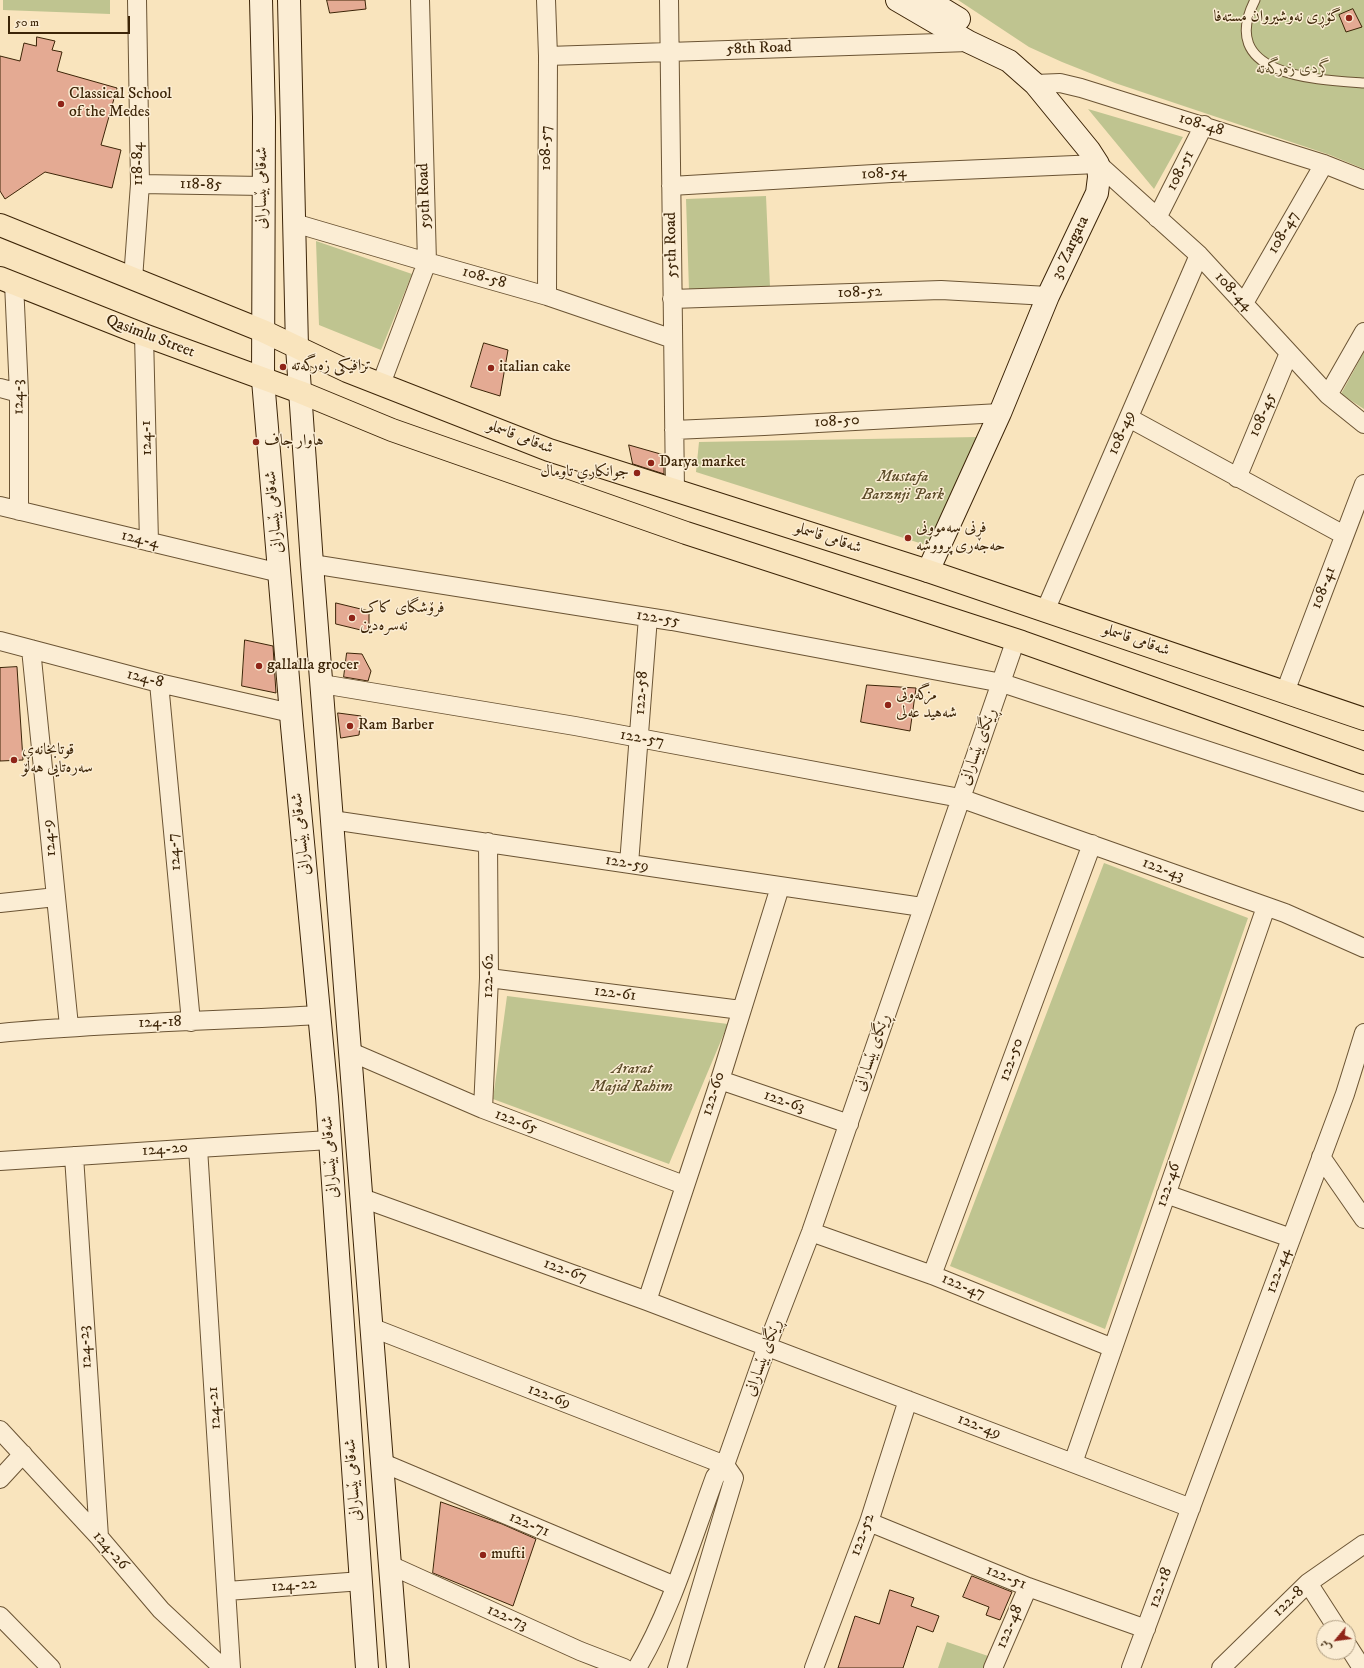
<!DOCTYPE html>
<html>
<head>
<meta charset="utf-8">
<style>
  body { margin:0 }
  #map { position:relative; width:1364px; height:1668px; overflow:hidden; background:#f9e4bd; font-family:"IM FELL DW Pica",Amiri,serif }
  canvas { display:block }
  .north { position:absolute; left:1316px; top:1620px; width:40px; height:40px; box-sizing:border-box; background:#fbedd4; border:1px solid #af9d82; border-radius:50%; rotate:241deg; font-size:11px; font-weight:700; line-height:16px; text-align:center; color:#3c2407 }
  .north::after { content:''; display:block; margin:auto; width:14px; height:18px; background:#8f2418; clip-path:polygon(50% 0,100% 100%,50% 72%,0 100%) }
  .scale { position:absolute; left:8px; top:16px; width:122px; height:18px; box-sizing:border-box; border:2px solid #3c2407; border-top:0; padding-left:5px; font-size:12px; line-height:14px; white-space:nowrap; color:#3c2407; -webkit-text-stroke:3px #fbedd4; paint-order:stroke }
</style>
</head>
<body>
<div id="map">
<canvas width="1364" height="1668"></canvas>
<div class="north">ش</div>
<div class="scale">50 m</div>
</div>
<script>
const c = document.querySelector('canvas').getContext('2d');
c.lineJoin = 'round';
function paint(path, color) {
  c.fillStyle = color;
  c.fill(path, 'evenodd');
}
function stroke(path, color, width, dash) {
  c.strokeStyle = color;
  c.lineWidth = width;
  c.lineCap = dash ? 'butt' : 'round';
  c.setLineDash(dash || []);
  c.stroke(path);
}
function label(font, color, halo, rows, align = 'center') {
  c.font = font + ' "IM FELL DW Pica",Amiri,serif';
  c.lineWidth = 3;
  c.setLineDash([]);
  c.textBaseline = 'middle';
  c.strokeStyle = halo;
  c.fillStyle = color;
  for (const [text, x, y, turn = 0] of rows) {
    c.save();
    c.translate(x, y);
    c.rotate((+turn || 0) * Math.PI / 180);
    c.textAlign = isNaN(turn) ? turn : align;
    if (halo) c.strokeText(text, 0, 0);
    c.fillText(text, 0, 0);
    c.restore();
  }
}
const green = new Path2D(`
  M3,0h107v14l-107,-4z
  M958,0h406v169l-34,-14 -215,-72 -53,-21 -33,-15z
  M1088,109l95,28 -29,52z
  M766,196l4,91 -81,3 -3,-91z
  M316,241l96,33 -31,76 -62,-25z
  M1364,352v57l-23,-15z
  M978,437l-46,110 -236,-75 3,-30z
  M1104,863l144,55 -143,411 -155,-63z
  M507,996l221,28 -59,140 -176,-65z
  M947,1642l44,15 -3,11h-50z`);
const building = new Path2D(`
  M327,0h38l1,9 -36,4z
  M1353,9l9,18 -16,5 -7,-17z
  M37,37l18,4 -3,9 10,2 -5,19 60,17 -16,57 20,5 -9,38 -67,-16 -40,27 -5,-8v-135l20,5 4,-18 12,3z
  M484,343l24,7 -8,46 -29,-9z
  M629,445l35,10v19l-31,-10z
  M336,603l33,8v21l-33,-8z
  M245,640l28,6 3,47 -34,-7z
  M347,653l15,1 9,17 -3,10 -24,-4z
  M17,667l6,93 -23,1v-93z
  M867,685l49,3 -6,43 -49,-9z
  M338,713l23,3 -2,19 -18,3z
  M441,1502l61,22 34,15 -23,67 -80,-33z
  M972,1576l40,16 -12,28 -14,-5 3,-8 -26,-10z
  M890,1590l24,8 -3,8 28,10 -6,16 -16,-6 -14,42h-65l17,-52 24,8z`);
const lane = new Path2D(`
  M1255,0c-39,76 62,80 109,83`);
const street = new Path2D(`
  M546,0l2,56 -1,240
  M669,0l6,490
  M548,56l421,-14
  M1035,84l25,-1 21,5 243,76 40,16
  M140,184l123,2
  M671,186l220,-13 207,-9 101,91 129,140 36,29
  M1157,218l47,-93
  M294,223l133,39 120,34 126,43
  M133,279l7,-95 -3,-184
  M14,283l5,110v118
  M672,299l269,-9 107,6
  M1244,303l80,-139
  M144,335l5,207
  M381,384l46,-122 -7,-262
  M0,388l19,5
  M1328,395l36,-63
  M1129,418l215,117
  M674,430l90,-4 236,-13
  M1237,478l52,-125
  M0,506l280,67
  M312,564l360,57 330,62 362,119
  M1045,611l154,-356
  M0,641l159,42 132,30
  M31,649l38,377
  M159,683l32,339
  M322,684l253,42 385,72 325,115 79,35
  M1285,692l79,-208
  M332,820l590,87
  M629,864l19,-247
  M0,903l56,-6
  M489,978l252,32
  M0,1033c106,-10 213,-12 320,-18
  M351,1052l132,57 201,76
  M720,1080l129,44
  M483,1109l6,-131 -1,-136
  M198,1148l33,520
  M74,1156l25,381
  M1321,1157l43,62
  M0,1161l198,-13 132,-8
  M1166,1194l125,44
  M362,1198l285,103 544,207
  M811,1232l121,43 181,73
  M932,1275l160,-431
  M647,1301l73,-221 60,-193
  M373,1328l352,137
  M0,1430l99,107 62,73 62,58
  M383,1463l292,123
  M1073,1463l193,-556
  M0,1479l23,-25
  M869,1522l159,65 118,42
  M390,1565l190,86 44,17
  M1308,1583l29,45
  M227,1591l135,-10
  M0,1616l51,52
  M1348,1646l14,22
  M637,1668c34,-57 55,-129 78,-191l10,-12 42,-119 44,-114 205,-593
  M677,1668l57,-190 -9,-13
  M814,1668l55,-146 39,-122
  M993,1668l35,-81
  M1131,1668l214,-574 19,-61
  M1221,1668l87,-85 56,-39`);
const secondary = new Path2D(`
  M261,0l3,117 -1,263 29,346 35,371 40,571
  M289,0l8,347 15,217 86,1104
  M897,0l72,42 40,19 26,23 54,66 9,14 1,13 -2,16 -49,103 -48,117 -72,158
  M928,0l31,19`);
const primary = new Path2D(`
  M0,225l263,106 84,40 202,79 379,121 436,148
  M0,278l144,57 156,57 92,38 294,103 336,109 342,121`);
const markers = [
  [1349,18,4,"#8f2418"],
  [61,104,4,"#8f2418"],
  [283,367,4,"#8f2418"],
  [491,368,4,"#8f2418"],
  [256,442,4,"#8f2418"],
  [651,463,4,"#8f2418"],
  [637,473,4,"#8f2418"],
  [908,538,4,"#8f2418"],
  [352,618,4,"#8f2418"],
  [259,666,4,"#8f2418"],
  [888,705,4,"#8f2418"],
  [350,726,4,"#8f2418"],
  [14,760,4,"#8f2418"],
  [483,1555,4,"#8f2418"]
];
const poiNames = [
  ["گۆڕی نەوشیروان مستەفا",1341,18,"right"],
  ["Classical School",69,95],
  ["of the Medes",69,113],
  ["ترافیکی زەرگەتە",291,367],
  ["italian cake",499,368],
  ["هاوار جاف",264,442],
  ["Darya market",659,463],
  ["جوانكاري تاومال",629,473,"right"],
  ["فڕنی سەموونی",916,529],
  ["حەجەری پرووشە",916,547],
  ["فرۆشگای کاک",360,609],
  ["نەسرەدین",360,627],
  ["gallalla grocer",267,666],
  ["مزگەوتی",896,696],
  ["شەهید عەلی",896,714],
  ["Ram Barber",358,726],
  ["قوتابخانەی",22,751],
  ["سەرەتایی هەڵۆ",22,769],
  ["mufti",491,1555]
];
const streetNames = [
  ["58th Road",759,49,-2],
  ["108-48",1201,125,17],
  ["108-57",547,148,-90],
  ["118-84",139,164,-90],
  ["108-51",1181,171,-63],
  ["108-54",884,174,-3],
  ["118-85",201,185,1],
  ["شەقامی بێسارانی",263,188,-90],
  ["59th Road",425,196,-92],
  ["108-47",1284,233,-60],
  ["55th Road",672,245,-91],
  ["30 Zargata",1071,248,-65],
  ["108-58",484,278,16],
  ["108-44",1233,292,47],
  ["108-52",860,293,-2],
  ["Qasimlu Street",150,337,21],
  ["124-3",19,397,-91],
  ["108-45",1263,415,-67],
  ["108-50",837,422,-3],
  ["108-49",1122,433,-67],
  ["124-1",147,438,-92],
  ["شەقامی قاسملو",520,438,21],
  ["شەقامی بێسارانی",275,512,-95],
  ["شەقامی قاسملو",828,539,18],
  ["124-4",140,540,13],
  ["108-41",1324,588,-69],
  ["122-55",658,619,9],
  ["شەقامی قاسملو",1136,641,19],
  ["124-8",145,679,14],
  ["122-58",642,693,-86],
  ["122-57",642,739,10],
  ["ڕێگای بێسارانی",979,747,-70],
  ["شەقامی بێسارانی",302,834,-96],
  ["124-9",50,838,-96],
  ["124-7",175,852,-95],
  ["122-59",627,864,9],
  ["122-43",1163,870,20],
  ["122-62",489,976,-89],
  ["122-61",615,994,7],
  ["124-18",160,1023,-2],
  ["ڕێگای بێسارانی",873,1053,-71],
  ["122-50",1012,1060,-70],
  ["122-60",714,1094,-72],
  ["122-63",784,1102,19],
  ["122-65",516,1122,21],
  ["124-20",165,1150,-4],
  ["شەقامی بێسارانی",331,1157,-94],
  ["122-46",1169,1185,-71],
  ["122-67",565,1271,20],
  ["122-44",1279,1271,-70],
  ["122-47",963,1287,22],
  ["124-23",86,1347,-94],
  ["ڕێگای بێسارانی",764,1358,-70],
  ["122-69",549,1397,21],
  ["124-21",215,1408,-94],
  ["122-49",979,1427,21],
  ["شەقامی بێسارانی",354,1480,-94],
  ["122-71",529,1525,23],
  ["122-52",863,1535,-70],
  ["124-26",110,1551,49],
  ["122-51",1006,1578,22],
  ["124-22",294,1586,-4],
  ["122-18",1161,1588,-70],
  ["122-8",1289,1602,-44],
  ["122-73",507,1618,24],
  ["122-48",1010,1627,-67]
];
const parkNames = [
  ["گردی زەرگەتە",1294,70],
  ["Mustafa",903,478],
  ["Barznji Park",903,496],
  ["Ararat",632,1070],
  ["Majid Rahim",632,1088]
];
paint(green, '#bfc490');
paint(building, '#e4aa93');
stroke(building, '#3c2407', 1);
stroke(lane, '#6b5434', 11);
stroke(street, '#6b5434', 20);
stroke(secondary, '#3c2407', 24);
stroke(primary, '#3c2407', 24);
stroke(lane, '#fbedd4', 9);
stroke(street, '#fbedd4', 18);
stroke(secondary, '#fbedd4', 22);
stroke(primary, '#f9e4bd', 22);
for (const [x, y, r, color] of markers) {
  const dot = new Path2D();
  dot.arc(x, y, r, 0, 2 * Math.PI);
  c.fillStyle = color;
  c.fill(dot);
  stroke(dot, '#fbedd4', 1.5);
}
label('16px', '#3c2407', '#fbedd4', poiNames, 'left');
label('16px', '#3c2407', '#fbedd4', streetNames);
label('italic 16px', '#5d4c29', '#fbedd4', parkNames);
</script>
</body>
</html>
